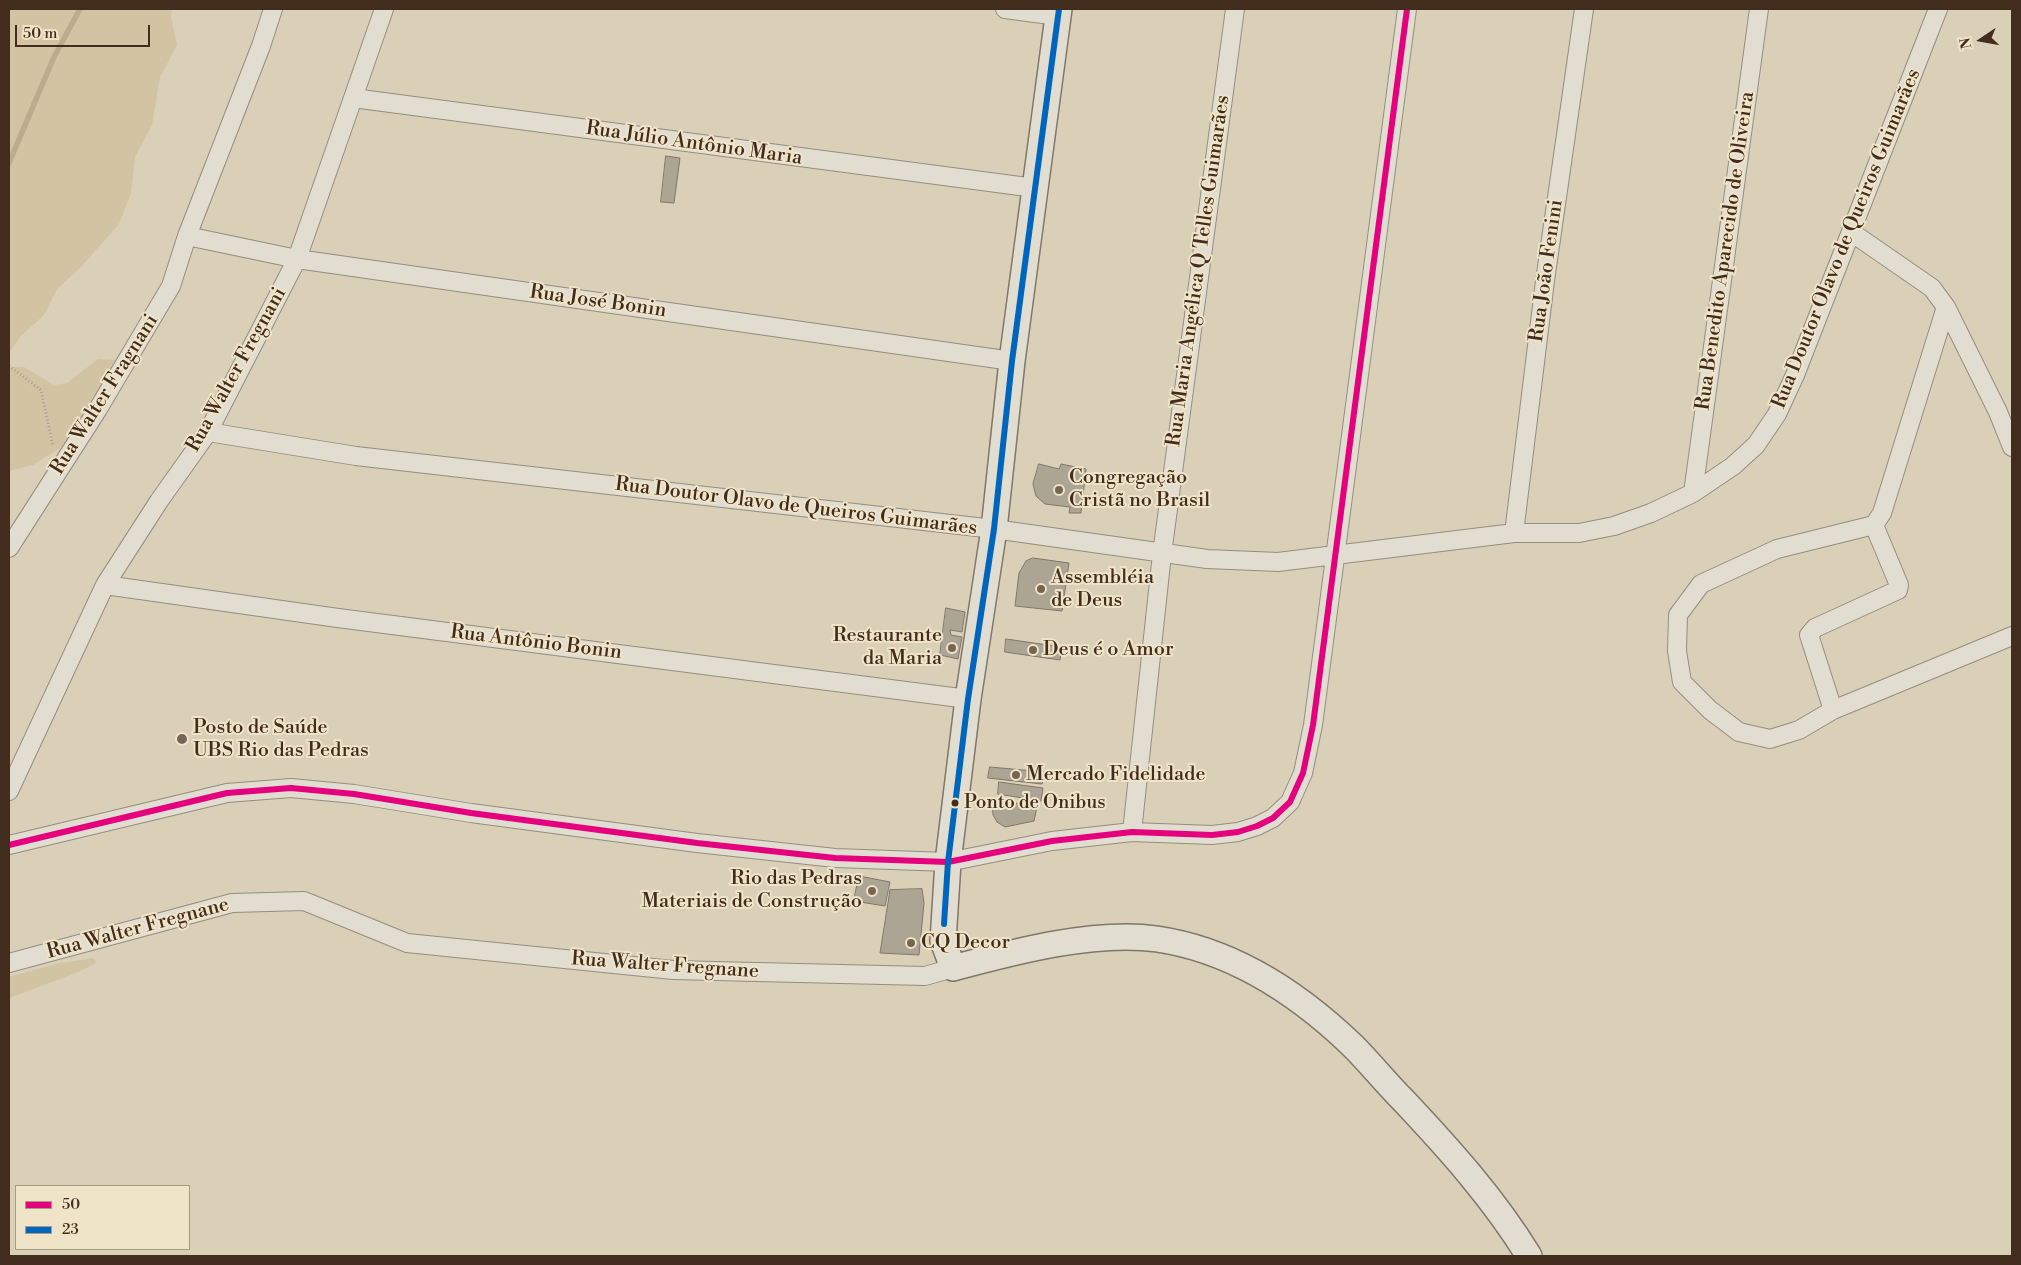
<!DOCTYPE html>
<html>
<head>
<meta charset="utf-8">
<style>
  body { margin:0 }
  #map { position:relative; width:2021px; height:1265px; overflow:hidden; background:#dad0b8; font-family:"Libre Bodoni",serif }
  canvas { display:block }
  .frame { position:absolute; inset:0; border:10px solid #412c1e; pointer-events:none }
  .legend { position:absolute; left:15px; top:1185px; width:175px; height:65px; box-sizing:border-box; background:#f0e4c8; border:1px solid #aa9a84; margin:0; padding:6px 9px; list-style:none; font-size:15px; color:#412c1e }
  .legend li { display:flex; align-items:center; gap:10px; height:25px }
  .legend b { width:25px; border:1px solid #aa9a84 }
  .north { position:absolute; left:1956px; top:15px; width:50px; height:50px; -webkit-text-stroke:4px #f0e4c8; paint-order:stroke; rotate:258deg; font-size:14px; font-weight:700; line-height:20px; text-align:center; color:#412c1e }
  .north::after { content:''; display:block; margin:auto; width:18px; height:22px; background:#412c1e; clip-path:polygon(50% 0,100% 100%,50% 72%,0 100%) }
  .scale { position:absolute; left:15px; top:25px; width:135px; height:22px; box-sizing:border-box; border:2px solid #412c1e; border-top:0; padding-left:6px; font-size:15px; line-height:18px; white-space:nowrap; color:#412c1e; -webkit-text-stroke:4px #f0e4c8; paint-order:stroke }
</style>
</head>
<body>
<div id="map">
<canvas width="2021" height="1265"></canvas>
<div class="frame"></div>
<ul class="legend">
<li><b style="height:6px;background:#e5007d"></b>50</li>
<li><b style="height:6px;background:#0065bd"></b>23</li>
</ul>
<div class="north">N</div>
<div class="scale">50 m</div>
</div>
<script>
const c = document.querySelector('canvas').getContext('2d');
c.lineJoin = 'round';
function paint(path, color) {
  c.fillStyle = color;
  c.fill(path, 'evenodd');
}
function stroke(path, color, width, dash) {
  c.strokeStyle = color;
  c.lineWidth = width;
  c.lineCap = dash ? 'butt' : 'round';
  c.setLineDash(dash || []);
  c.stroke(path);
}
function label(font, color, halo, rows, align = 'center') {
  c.font = font + ' "Libre Bodoni",serif';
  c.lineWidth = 4;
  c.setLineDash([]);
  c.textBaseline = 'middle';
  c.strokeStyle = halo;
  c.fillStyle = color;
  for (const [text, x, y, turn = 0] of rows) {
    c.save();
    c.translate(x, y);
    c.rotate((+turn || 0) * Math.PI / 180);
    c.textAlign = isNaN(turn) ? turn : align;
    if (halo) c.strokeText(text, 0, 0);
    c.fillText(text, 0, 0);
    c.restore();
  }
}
const green = new Path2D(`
  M9,9h163l-1,8 6,28 -17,32 -8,48 -17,32 -4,36 -12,31 -38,43 -24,22 -13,26 -24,22 -11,16z
  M98,359l18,1 1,8 -40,69 -44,28 -24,6v-104h15l30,18 13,-2z
  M93,958l4,5 -26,12 -62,23v-21l46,-13z`);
const stream = new Path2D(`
  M9,163l45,-106 26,-48`);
const building = new Path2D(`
  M666,156l14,2 -6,45 -13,-1z
  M1039,464l20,5 2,-5 25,5 -5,44h-12l1,-6 -25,-3 -9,-8 -3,-12z
  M1033,558l36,5 -7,48 -47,-5 4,-33 7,-12z
  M946,608l19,4 -3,20 -12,-2 1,5 11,2 -4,22 -18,-4z
  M1006,639l56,8 -2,13 -55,-8z
  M990,767l55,5 -3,12 -54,-6z
  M999,782l44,6 -2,13 -43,-7z
  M993,799l44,8 -3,14 -29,6 -8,-5 -4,-7z
  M859,876l31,6 -5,24 -31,-5z
  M922,889l2,14 -5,52 -39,-2 10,-63z`);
const path = new Path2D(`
  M9,366l32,24 12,56`);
const street = new Path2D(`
  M1005,9l53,7
  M353,98l682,90
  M1851,232l81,56 14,19 52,105 14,35
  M187,236l110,23 715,102
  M208,432l148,24 638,73 213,30 71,3 236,-29h65l35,-7 37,-13 42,-20 40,-27 23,-21 21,-31 18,-39 143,-366
  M1693,493l66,-484
  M1874,525l-97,24 -76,35 -23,31 -1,36 5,31 28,28 29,22 31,7 29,-9 34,-20 179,-74
  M1514,533l31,-252 39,-272
  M9,548l89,-139 73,-123 16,-50 74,-190 12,-37
  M105,585l233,33 630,81
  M1833,710l-24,-75 6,-7 83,-38 1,-5 -25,-60 8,-12 64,-206
  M9,791l96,-206 54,-84 49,-69 89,-173 87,-250
  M1132,832l30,-278 73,-545
  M9,845l218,-52 64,-5 63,6 117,19 226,30 138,15 113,4 104,-21 80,-9 80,3 26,-3 19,-6 16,-8 17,-16 13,-29 10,-48 94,-716
  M9,963l223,-60 72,-2 103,42 266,27 252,6 28,-8`);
const secondary = new Path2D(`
  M1059,9l-47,352 -18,168 -26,170 -20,163 -5,79 10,27c60,-16 142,-38 204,-29 75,11 142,55 196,107 17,17 33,37 51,55 46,49 90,98 125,155`);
const bus1 = new Path2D(`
  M9,845l218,-52 64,-5 63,6 117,19 226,30 138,15 113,4 104,-21 80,-9 80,3 26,-3 19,-6 16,-8 17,-16 13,-29 10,-48 94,-716`);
const bus2 = new Path2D(`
  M944,924l4,-62 20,-163 26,-170 18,-168 47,-352`);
const markers = [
  [1059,490,5,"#776554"],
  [1041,589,5,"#776554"],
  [952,648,5,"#776554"],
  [1033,650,5,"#776554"],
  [182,739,6,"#776554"],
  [1016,775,5,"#776554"],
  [955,803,4.5,"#412c1e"],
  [872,891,5,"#776554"],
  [911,943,5,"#776554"]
];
const busNames = [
  ["Ponto de Onibus",964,803]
];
const streetNames = [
  ["Rua Júlio Antônio Maria",694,144,8],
  ["Rua Doutor Olavo de Queiros Guimarães",1847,239,-68],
  ["Rua Benedito Aparecido de Oliveira",1726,251,-82],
  ["Rua Maria Angélica Q Telles Guimarães",1199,271,-82],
  ["Rua João Fenini",1547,271,-82],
  ["Rua José Bonin",598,302,8],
  ["Rua Walter Fregnani",237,370,-61],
  ["Rua Walter Fragnani",105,395,-58],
  ["Rua Doutor Olavo de Queiros Guimarães",796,507,7],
  ["Rua Antônio Bonin",536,643,7],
  ["Rua Walter Fregnane",138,929,-15],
  ["Rua Walter Fregnane",665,966,4]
];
const poiNames = [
  ["Congregação",1069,478],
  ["Cristã no Brasil",1069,501],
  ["Assembléia",1051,578],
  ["de Deus",1051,601],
  ["Restaurante",942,636,"right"],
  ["da Maria",942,659,"right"],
  ["Deus é o Amor",1043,650],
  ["Posto de Saúde",193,728],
  ["UBS Rio das Pedras",193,751],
  ["Mercado Fidelidade",1026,775],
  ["Rio das Pedras",862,879,"right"],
  ["Materiais de Construção",862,902,"right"],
  ["CQ Decor",921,943]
];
paint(green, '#d2c3a3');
stroke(stream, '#bcac8d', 5.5);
paint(building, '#ada594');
stroke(building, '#807769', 1);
stroke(street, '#958d7e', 20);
stroke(secondary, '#807769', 28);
stroke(path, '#a7a096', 3, [1, 2.5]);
stroke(street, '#e2ddd1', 18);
stroke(secondary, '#e2ddd1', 25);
stroke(bus1, '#e5007d', 6);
stroke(bus2, '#0065bd', 6);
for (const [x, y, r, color] of markers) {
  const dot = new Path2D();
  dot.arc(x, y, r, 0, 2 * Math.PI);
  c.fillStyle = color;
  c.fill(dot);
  stroke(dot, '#f0e4c8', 2);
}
label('19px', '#412c1e', '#f0e4c8', busNames, 'left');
label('20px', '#412c1e', '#f0e4c8', streetNames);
label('20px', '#412c1e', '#f0e4c8', poiNames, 'left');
</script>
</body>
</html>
